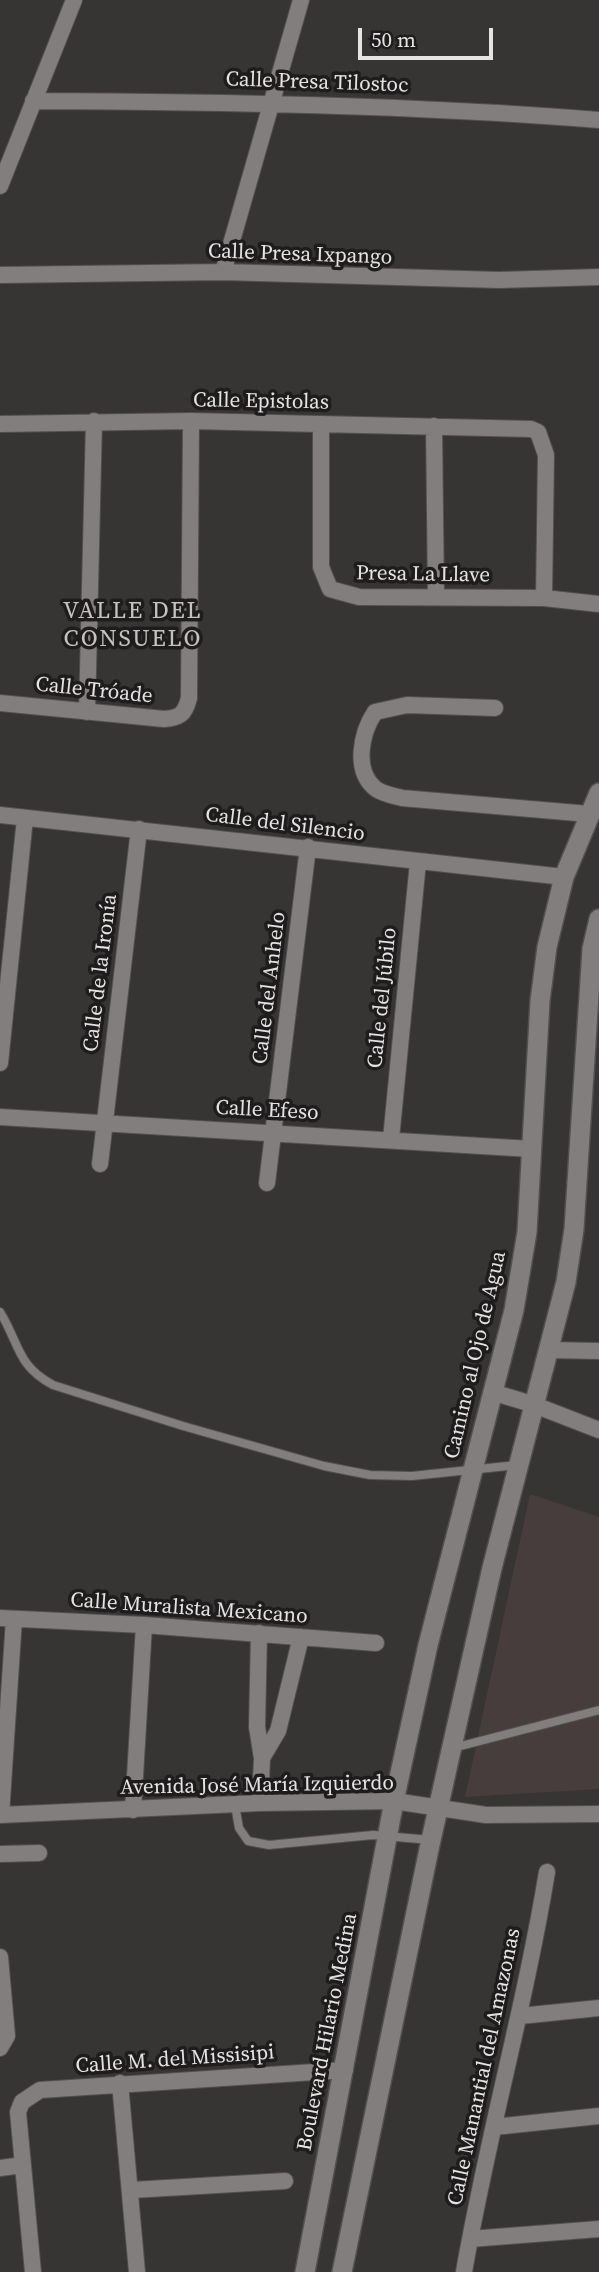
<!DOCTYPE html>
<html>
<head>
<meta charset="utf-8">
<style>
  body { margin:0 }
  #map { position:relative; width:599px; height:2272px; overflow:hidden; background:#373434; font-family:"Source Serif 4",serif }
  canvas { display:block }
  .scale { position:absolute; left:358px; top:28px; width:135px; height:32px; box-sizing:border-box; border:4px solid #e6e3e3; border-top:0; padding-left:9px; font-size:21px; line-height:24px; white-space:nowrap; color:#e6e3e3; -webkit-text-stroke:5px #1e1c1c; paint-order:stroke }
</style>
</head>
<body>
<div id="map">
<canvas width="599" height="2272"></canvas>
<div class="scale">50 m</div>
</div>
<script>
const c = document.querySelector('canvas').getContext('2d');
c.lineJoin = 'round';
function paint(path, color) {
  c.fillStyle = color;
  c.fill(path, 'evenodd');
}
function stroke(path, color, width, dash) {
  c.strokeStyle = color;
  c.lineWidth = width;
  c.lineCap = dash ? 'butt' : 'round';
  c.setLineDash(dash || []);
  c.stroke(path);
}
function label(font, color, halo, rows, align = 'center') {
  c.font = font + ' "Source Serif 4",serif';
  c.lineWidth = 7;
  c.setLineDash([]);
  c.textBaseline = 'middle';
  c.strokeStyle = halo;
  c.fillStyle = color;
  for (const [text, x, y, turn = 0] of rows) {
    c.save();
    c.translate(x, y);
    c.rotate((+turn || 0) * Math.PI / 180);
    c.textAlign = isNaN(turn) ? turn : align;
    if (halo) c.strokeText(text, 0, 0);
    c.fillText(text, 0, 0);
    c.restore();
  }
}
const built = new Path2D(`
  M530,1494l69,23v272l-134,8z`);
const service = new Path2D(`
  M0,1312c20,32 16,53 53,73l130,41 141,40 46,9 42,1 105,-11
  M453,1748l146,-38
  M235,1805l4,23 9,13 21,4 104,-10 58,5`);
const minor = new Path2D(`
  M33,101c189,1 377,4 566,19
  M0,186l74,-186
  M223,272l78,-272
  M0,275l223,-3 276,8 100,-3
  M0,424l191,-3 340,8 7,3 8,23 -2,143
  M321,424v143l9,22 29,8 185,1 55,6
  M434,426l2,171
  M0,703l164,16c16,-1 21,-5 25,-21l2,-277
  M495,708l-88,-3 -32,7c-14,21 -22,59 1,77 7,5 18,7 26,9l187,16
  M87,712l7,-291
  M0,815l564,62
  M0,1063l25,-245
  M0,1117l531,32
  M391,1139l27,-277
  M100,1164l39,-335
  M267,1183l41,-336
  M548,1350l51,1
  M495,1393l37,11 67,26
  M0,1618l144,7 232,18
  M259,1633l-2,94 5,31 -2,45
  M262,1758l16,-27 23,-94
  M133,1810l11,-185
  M0,1815l260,-12 134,-2 92,14 113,-1
  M1,1815l13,-196
  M0,1854l39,-1
  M0,1957l7,79 -7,12
  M520,2016l79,-8
  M120,2083l17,189
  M494,2127l105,-11
  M0,2168l23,-3
  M132,2190l153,-9
  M470,2239l129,-10
  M33,2272l-15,-160 4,-10 18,-12 305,-20
  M464,2272c23,-134 61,-266 83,-400`);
const tertiary = new Path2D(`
  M305,2272l89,-471 34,-156 86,-335 13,-78 13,-231 7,-54 17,-70 35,-84
  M342,2272l87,-423 63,-281 74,-286 8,-53 18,-280 7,-30`);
const streetNames = [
  ["Calle Presa Tilostoc",317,83,2],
  ["Calle Presa Ixpango",300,255,2],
  ["Calle Epistolas",261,402,1],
  ["Presa La Llave",423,575,1],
  ["Calle Tróade",94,691,6],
  ["Calle del Silencio",285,825,7],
  ["Calle de la Ironía",101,973,-83],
  ["Calle del Anhelo",270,988,-83],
  ["Calle del Júbilo",383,998,-84],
  ["Calle Efeso",267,1111,3],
  ["Camino al Ojo de Agua",476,1355,-77],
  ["Calle Muralista Mexicano",189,1609,4],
  ["Avenida José María Izquierdo",257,1786,-1],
  ["Boulevard Hilario Medina",328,2032,-79],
  ["Calle M. del Missisipi",175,2060,-4],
  ["Calle Manantial del Amazonas",485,2067,-78]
];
const quarterNames = [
  ["VALLE DEL",133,612],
  ["CONSUELO",133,640]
];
paint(built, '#473d3d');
stroke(service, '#534f50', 10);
stroke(minor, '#534f50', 18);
stroke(tertiary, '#534f50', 22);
stroke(service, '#827e7e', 8);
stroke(minor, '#827e7e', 16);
stroke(tertiary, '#827e7e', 19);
label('21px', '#e6e3e3', '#1e1c1c', streetNames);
c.letterSpacing = '2px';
label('24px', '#c6c2c2', '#1e1c1c', quarterNames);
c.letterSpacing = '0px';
</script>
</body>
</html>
